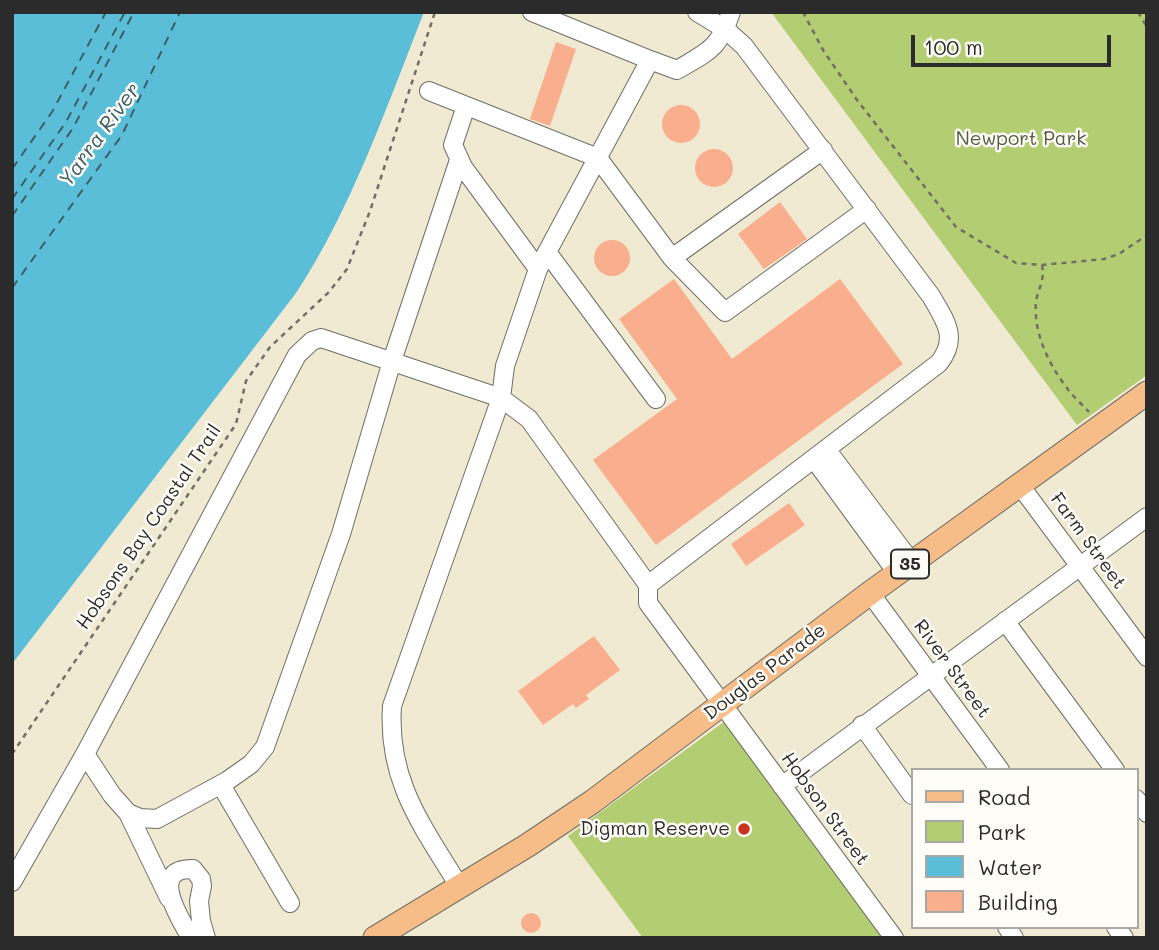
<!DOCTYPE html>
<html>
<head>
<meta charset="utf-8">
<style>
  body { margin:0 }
  #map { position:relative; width:1159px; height:950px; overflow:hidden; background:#f0ead2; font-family:Mali,sans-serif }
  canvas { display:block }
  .frame { position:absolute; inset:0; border:14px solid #2b2b2b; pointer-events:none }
  .legend { position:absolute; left:911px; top:768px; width:228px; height:161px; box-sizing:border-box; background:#fdfcf7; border:2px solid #a9a8a5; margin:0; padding:9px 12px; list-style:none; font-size:21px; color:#2b2b2b }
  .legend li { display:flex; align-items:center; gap:14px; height:35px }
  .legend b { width:35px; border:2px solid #a9a8a5 }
  .scale { position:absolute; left:911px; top:35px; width:200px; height:32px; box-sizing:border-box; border:4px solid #2b2b2b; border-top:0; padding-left:9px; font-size:21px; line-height:24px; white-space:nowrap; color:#2b2b2b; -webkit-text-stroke:5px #fdfcf7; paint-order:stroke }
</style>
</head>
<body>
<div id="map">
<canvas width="1159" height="950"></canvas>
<div class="frame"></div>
<ul class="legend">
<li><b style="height:9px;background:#f7bd88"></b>Road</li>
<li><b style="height:19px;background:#b3cd72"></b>Park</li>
<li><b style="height:19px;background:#5bbed9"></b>Water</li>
<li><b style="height:19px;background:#f9af8d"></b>Building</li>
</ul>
<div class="scale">100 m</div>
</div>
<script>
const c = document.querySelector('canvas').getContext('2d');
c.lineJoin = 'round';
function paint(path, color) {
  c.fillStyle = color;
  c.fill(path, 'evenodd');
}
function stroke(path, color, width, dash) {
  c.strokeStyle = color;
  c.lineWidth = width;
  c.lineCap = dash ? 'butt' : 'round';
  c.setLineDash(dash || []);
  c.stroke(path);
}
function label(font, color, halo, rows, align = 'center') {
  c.font = font + ' Mali,sans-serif';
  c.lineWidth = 5;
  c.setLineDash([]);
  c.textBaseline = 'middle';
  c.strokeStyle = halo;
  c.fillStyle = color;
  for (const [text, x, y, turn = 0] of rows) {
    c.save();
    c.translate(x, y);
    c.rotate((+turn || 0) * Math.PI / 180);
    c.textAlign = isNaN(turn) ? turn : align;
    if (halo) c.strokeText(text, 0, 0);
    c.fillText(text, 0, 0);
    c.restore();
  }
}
const green = new Path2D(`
  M771,12h376v363l-70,50z
  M732,716l162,222h-251l-75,-102z`);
const water = new Path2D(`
  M12,12h412c-37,94 -73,198 -128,281l-284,371z`);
const ferry = new Path2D(`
  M12,169l40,-57 54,-100
  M12,199l54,-77 59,-110
  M12,216l61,-88 61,-116
  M12,288l110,-153 58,-123`);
const building = new Path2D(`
  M556,42l20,7 -26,77 -20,-7z
  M662 124a19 19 0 1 1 38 0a19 19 0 1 1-38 0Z
  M695 168a19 19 0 1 1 38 0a19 19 0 1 1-38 0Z
  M780,202l27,37 -43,30 -26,-35z
  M594 258a18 18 0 1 1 36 0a18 18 0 1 1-36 0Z
  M674,279l58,80 108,-80 63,85 -247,181 -63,-85 84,-61 -58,-80z
  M789,503l16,22 -59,41 -15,-22z
  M594,636l26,34 -34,25 3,4 -13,9 -3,-4 -30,21 -25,-34z
  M521 923a10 10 0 1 1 20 0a10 10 0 1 1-20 0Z`);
const path = new Path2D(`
  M803,12l20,38 34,50 99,127 60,36 26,2 62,-6 15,-5 28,-19
  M1138,12l9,15
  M1042,265c3,18 -4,22 -6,37 -3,30 13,63 31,86 6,9 15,16 22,24
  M12,754l224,-330 10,-43 24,-34 59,-55 18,-23 23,-58 65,-199`);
const minor = new Path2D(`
  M532,12l118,48
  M429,91l169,67 74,100 151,-108
  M466,106l-13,39 10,22 75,102
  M547,252l109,147
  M672,258l53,54 142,-103
  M826,449l86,114
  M814,459l84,115
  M1019,484l128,173
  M648,585l291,-222c20,-25 6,-43 -8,-67l-187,-250 -19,-17 -28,-17
  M870,593l130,177
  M1005,621l110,149
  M862,725l50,70
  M85,754l27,41 16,18 12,5 17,1 70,-38 24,-17 14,-17 76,-213 51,-173 67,-201
  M221,785l69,118
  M782,786l365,-269
  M1136,799l11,14
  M128,813l41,85
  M12,882l73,-128 212,-399 15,-14 9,-3 180,60 28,21 119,166v18l246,335
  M459,886c-37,-61 -72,-105 -67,-180l109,-308 4,-32 33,-97 112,-209 27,10c32,-19 42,-21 54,-58
  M1007,927l7,11
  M1116,927l8,11
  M191,938c-11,-19 -44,-70 2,-69l8,10 1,7 -3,15 2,20 5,17`);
const major = new Path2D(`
  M375,938l153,-93 64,-43 278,-209 277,-200`);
const markers = [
  [744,829,7,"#c8321e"]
];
const shields = [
  [910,564,38]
];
const shieldNames = [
  ["35",910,564]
];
const parkNames = [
  ["Newport Park",1021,139]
];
const streetNames = [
  ["Hobsons Bay Coastal Trail",149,527,-56],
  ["Farm Street",1088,541,54],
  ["River Street",952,669,54],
  ["Douglas Parade",765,672,-37],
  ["Hobson Street",825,809,54]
];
const poiNames = [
  ["Digman Reserve",730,829]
];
const waterNames = [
  ["Yarra River",100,135,-54]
];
paint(green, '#b3cd72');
paint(water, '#5bbed9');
stroke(ferry, '#3c5e68', 2, [9, 7]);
paint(building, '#f9af8d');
stroke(minor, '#706e65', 20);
stroke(major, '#706e65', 25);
stroke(path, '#706e65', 2.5, [5, 5]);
stroke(minor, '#fff', 18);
stroke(major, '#f7bd88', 23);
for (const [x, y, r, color] of markers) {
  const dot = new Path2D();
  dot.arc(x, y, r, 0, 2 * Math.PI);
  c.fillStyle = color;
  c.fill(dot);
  stroke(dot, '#fdfcf7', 2.5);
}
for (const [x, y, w] of shields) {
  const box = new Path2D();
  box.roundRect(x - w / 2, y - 14.5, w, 29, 5);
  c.fillStyle = '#fdfcf7';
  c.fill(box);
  stroke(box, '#2b2b2b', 2);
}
label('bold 18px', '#2b2b2b', null, shieldNames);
label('19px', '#545c40', '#fdfcf7', parkNames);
label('19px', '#2b2b2b', '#fdfcf7', streetNames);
label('19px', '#2b2b2b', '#fdfcf7', poiNames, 'right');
label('italic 21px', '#3c5e68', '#fdfcf7', waterNames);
</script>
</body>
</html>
